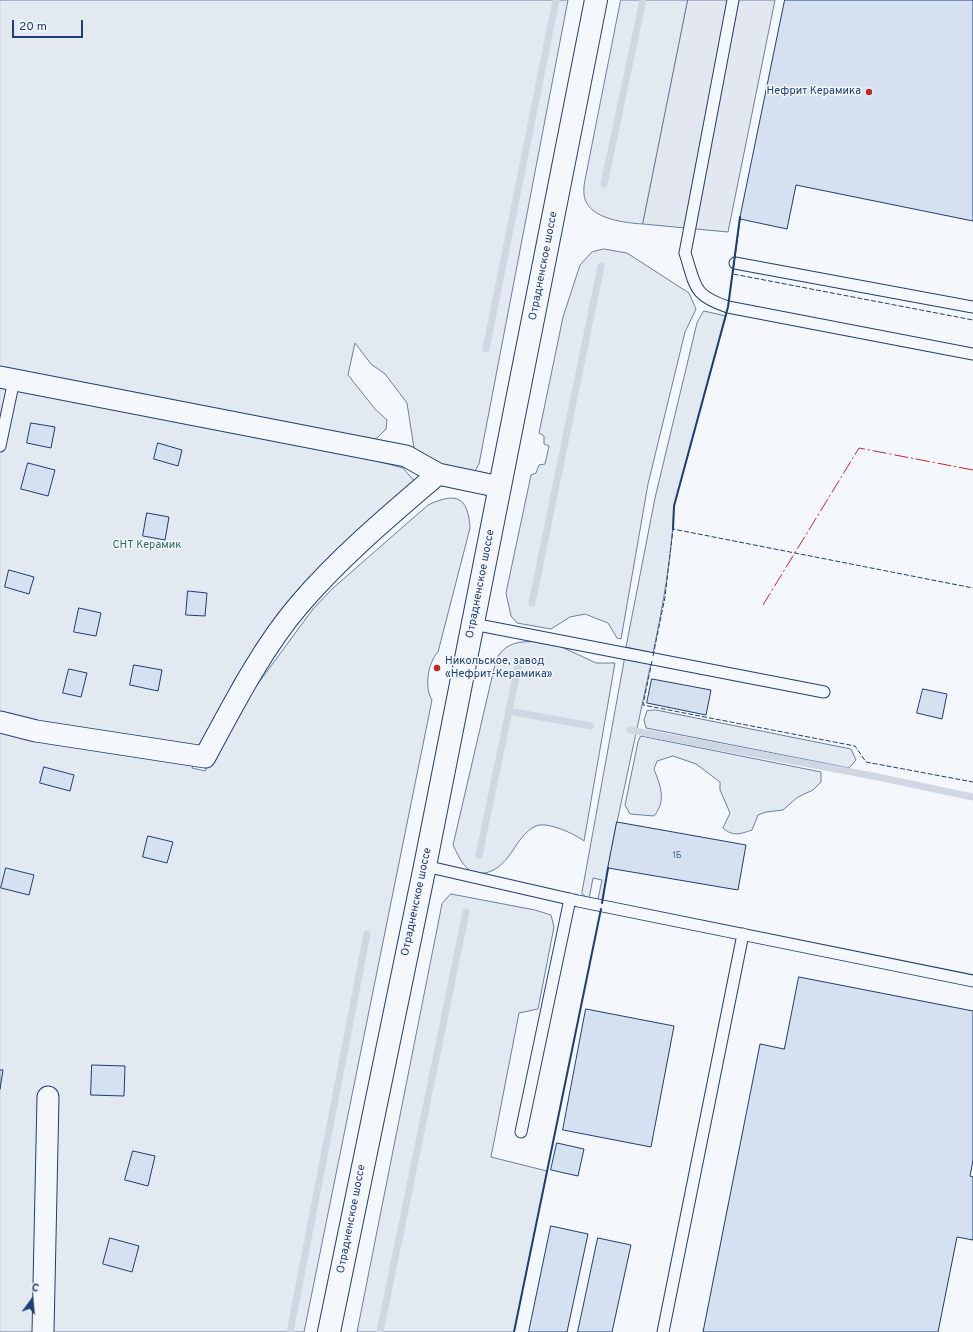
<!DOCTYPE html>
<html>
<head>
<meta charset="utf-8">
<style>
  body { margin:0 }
  #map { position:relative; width:973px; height:1332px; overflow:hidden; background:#f4f7fb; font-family:Overpass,sans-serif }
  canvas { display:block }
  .north { position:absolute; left:12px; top:1280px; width:40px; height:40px; -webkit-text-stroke:3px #f4f7fb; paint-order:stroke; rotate:15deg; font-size:11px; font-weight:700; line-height:16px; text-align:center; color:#1d3f73 }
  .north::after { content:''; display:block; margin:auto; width:14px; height:18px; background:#1d3f73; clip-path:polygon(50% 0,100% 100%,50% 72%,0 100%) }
  .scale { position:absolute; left:12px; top:20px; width:71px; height:18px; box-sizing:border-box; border:2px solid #1d3f73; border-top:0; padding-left:5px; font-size:12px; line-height:14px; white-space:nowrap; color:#1d3f73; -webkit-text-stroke:3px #f4f7fb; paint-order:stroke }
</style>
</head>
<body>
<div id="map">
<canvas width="973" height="1332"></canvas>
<div class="north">С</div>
<div class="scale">20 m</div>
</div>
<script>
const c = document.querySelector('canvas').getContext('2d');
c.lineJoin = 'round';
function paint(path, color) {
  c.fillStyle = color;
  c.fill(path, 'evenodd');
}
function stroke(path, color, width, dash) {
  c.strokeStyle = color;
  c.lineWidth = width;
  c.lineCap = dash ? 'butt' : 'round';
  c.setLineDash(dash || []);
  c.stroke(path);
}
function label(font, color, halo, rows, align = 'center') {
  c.font = font + ' Overpass,sans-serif';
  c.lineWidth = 3;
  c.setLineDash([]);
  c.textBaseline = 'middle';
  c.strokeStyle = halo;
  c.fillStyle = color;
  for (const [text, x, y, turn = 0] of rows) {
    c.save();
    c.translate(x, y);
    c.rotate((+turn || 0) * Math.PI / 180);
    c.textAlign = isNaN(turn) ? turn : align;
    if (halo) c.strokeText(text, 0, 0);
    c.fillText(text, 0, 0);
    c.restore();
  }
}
const green = new Path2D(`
  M0,0h568l-89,464 -8,14 -47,-17 -10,-13 -7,-45 -22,-29 -14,-10 -16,-21 -7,32 27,34 12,11 -1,9 -8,8 -28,17 53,14 13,15 -130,121 -51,75 -43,89 13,3 46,-78 62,-84 19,-20 96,-84c28,-13 40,-9 42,23l-32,124c-10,10 -14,36 -6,48l-128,632h-304z
  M621,0h67l-45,224c-18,-1 -52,-5 -58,-25 -2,-6 -1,-14 0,-19z
  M604,249l23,4 62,40 7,16 -11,23 -37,152 -27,155 -4,-1 -9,-15 -23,-9 -15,3 -19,12 -34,-6 -6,-7 -5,-23 25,-118 5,-2 3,-8 6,-1 4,-18 -5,-2v-8l-5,-3 24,-116 17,-52 12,-13z
  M704,311l22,5 -52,190c-2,50 -11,99 -21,147l-27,-6 29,-149 42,-175z
  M551,642l45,21h19l-31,178c-9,-7 -37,-20 -48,-15 -22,10 -24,41 -51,47 -19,3 -25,-14 -32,-28l43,-185c11,-23 34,-18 55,-18z
  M625,658l26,5 -34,159 -15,79 -4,-2 4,-19 -9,-2 -4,21 -7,-5z
  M656,710l195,39 5,11 -7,8 -203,-40 -2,-8 3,-9z
  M641,736l180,36v10l-8,8 -15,7 -15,13 -17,2 -8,3 -6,15c-12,4 -19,7 -29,-2l7,-15 -10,-23v-8l-24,-18 -23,-8 -16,5 -3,8c6,16 13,31 0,47l-24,-2 -5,-9 13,-63z
  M451,894l84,16 16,5 3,12 -16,82 -19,4 -28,144 56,14 -33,161h-157l85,-428z`);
const parking = new Path2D(`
  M688,0h87l-47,232 -85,-8z`);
const stream = new Path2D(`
  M604,184l39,-184
  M486,349l70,-349
  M532,603l69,-337
  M508,711l83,15
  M630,730l248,47 95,20
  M479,855l39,-188
  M290,1332l77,-398
  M380,1332l86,-420`);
const building = new Path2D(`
  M785,0h188v221l-177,-36 -9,44 -47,-10z
  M31,423l24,4 -4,21 -24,-5z
  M158,443l24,7 -4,16 -24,-7z
  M28,463l27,7 -7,26 -27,-7z
  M147,513l22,4 -4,23 -22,-4z
  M9,570l25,7 -5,17 -24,-7z
  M188,591l19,2 -2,23 -19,-1z
  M79,608l22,5 -5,23 -22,-4z
  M134,665l28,5 -4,21 -28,-6z
  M69,669l18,4 -6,24 -18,-4z
  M652,679l59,11 -5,25 -59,-12z
  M923,689l24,5 -5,25 -25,-6z
  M44,767l30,8 -4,16 -30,-8z
  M617,822l129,23 -8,45 -130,-22z
  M148,836l25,6 -6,21 -24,-6z
  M6,868l28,7 -5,20 -28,-7z
  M799,977l174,34v149l-3,16 3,1v63l-16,-3 -19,95h-235l57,-288 24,5z
  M586,1009l88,17 -23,121 -88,-17z
  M92,1065l33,1 -1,30 -33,-1z
  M0,1070h3l-3,19z
  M557,1143l27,6 -6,27 -27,-6z
  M133,1151l22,5 -7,30 -23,-6z
  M551,1226l37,8 -21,98h-38z
  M110,1238l29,8 -7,26 -29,-8z
  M598,1238l33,7 -19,87h-34z`);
const service = new Path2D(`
  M733,0l-48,253c11,33 7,42 43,54l245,47
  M735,263l238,44
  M0,446l14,-66
  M473,624l351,68
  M425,866l153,35 395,80
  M521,1132l49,-233
  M663,1332l80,-398`);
const minor = new Path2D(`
  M0,377l406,79 32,18
  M0,722l36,9 169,26c27,-50 57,-109 94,-152 41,-48 91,-90 139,-131l62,13
  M43,1332l5,-235`);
const secondary = new Path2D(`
  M329,1332l96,-466 171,-866`);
const fence = new Path2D(`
  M740,219l-7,55 240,46
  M653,656l12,-59 8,-68 300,59
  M652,661l-9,44 212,41 11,16 107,20`);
const wall = new Path2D(`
  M673,529l1,-23 54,-199 12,-90
  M602,903l6,-35
  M514,1332l87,-423`);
const power = new Path2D(`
  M763,605l96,-157 114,22`);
const markers = [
  [869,92,4,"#c62828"],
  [437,668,4,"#c62828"]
];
const numberNames = [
  ["1Б",677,856]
];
const poiNames = [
  ["Нефрит Керамика",861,92],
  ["Никольское, завод",445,662,"left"],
  ["«Нефрит-Керамика»",445,675,"left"]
];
const streetNames = [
  ["Отрадненское шоссе",544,266,-79],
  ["Отрадненское шоссе",481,584,-79],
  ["Отрадненское шоссе",417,902,-78],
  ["Отрадненское шоссе",352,1219,-79]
];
const parkNames = [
  ["СНТ Керамик",147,546]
];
paint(green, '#e3e9f0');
stroke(green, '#687fa3', 1);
paint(parking, '#e3e8f0');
stroke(parking, '#687fa3', 1);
stroke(stream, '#cfd7e4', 7);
paint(building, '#d5e0f0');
stroke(building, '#1d3f73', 1);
stroke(service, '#1d3f73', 13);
stroke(minor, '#1d3f73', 23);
stroke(secondary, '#1d3f73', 24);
stroke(service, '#f4f7fb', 11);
stroke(minor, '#f4f7fb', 21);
stroke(secondary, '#f4f7fb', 22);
stroke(fence, '#1d3f73', 1, [5, 2]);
stroke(wall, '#1d3f73', 2);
stroke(power, '#c62828', 1, [14, 3, 2, 3]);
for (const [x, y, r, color] of markers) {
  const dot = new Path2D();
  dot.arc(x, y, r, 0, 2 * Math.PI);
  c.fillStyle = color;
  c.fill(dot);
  stroke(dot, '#f4f7fb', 1.5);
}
label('9px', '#4b6792', null, numberNames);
label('11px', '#1d3f73', '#f4f7fb', poiNames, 'right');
label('11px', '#1d3f73', '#f4f7fb', streetNames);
label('11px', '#2c6c60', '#f4f7fb', parkNames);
</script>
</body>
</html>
